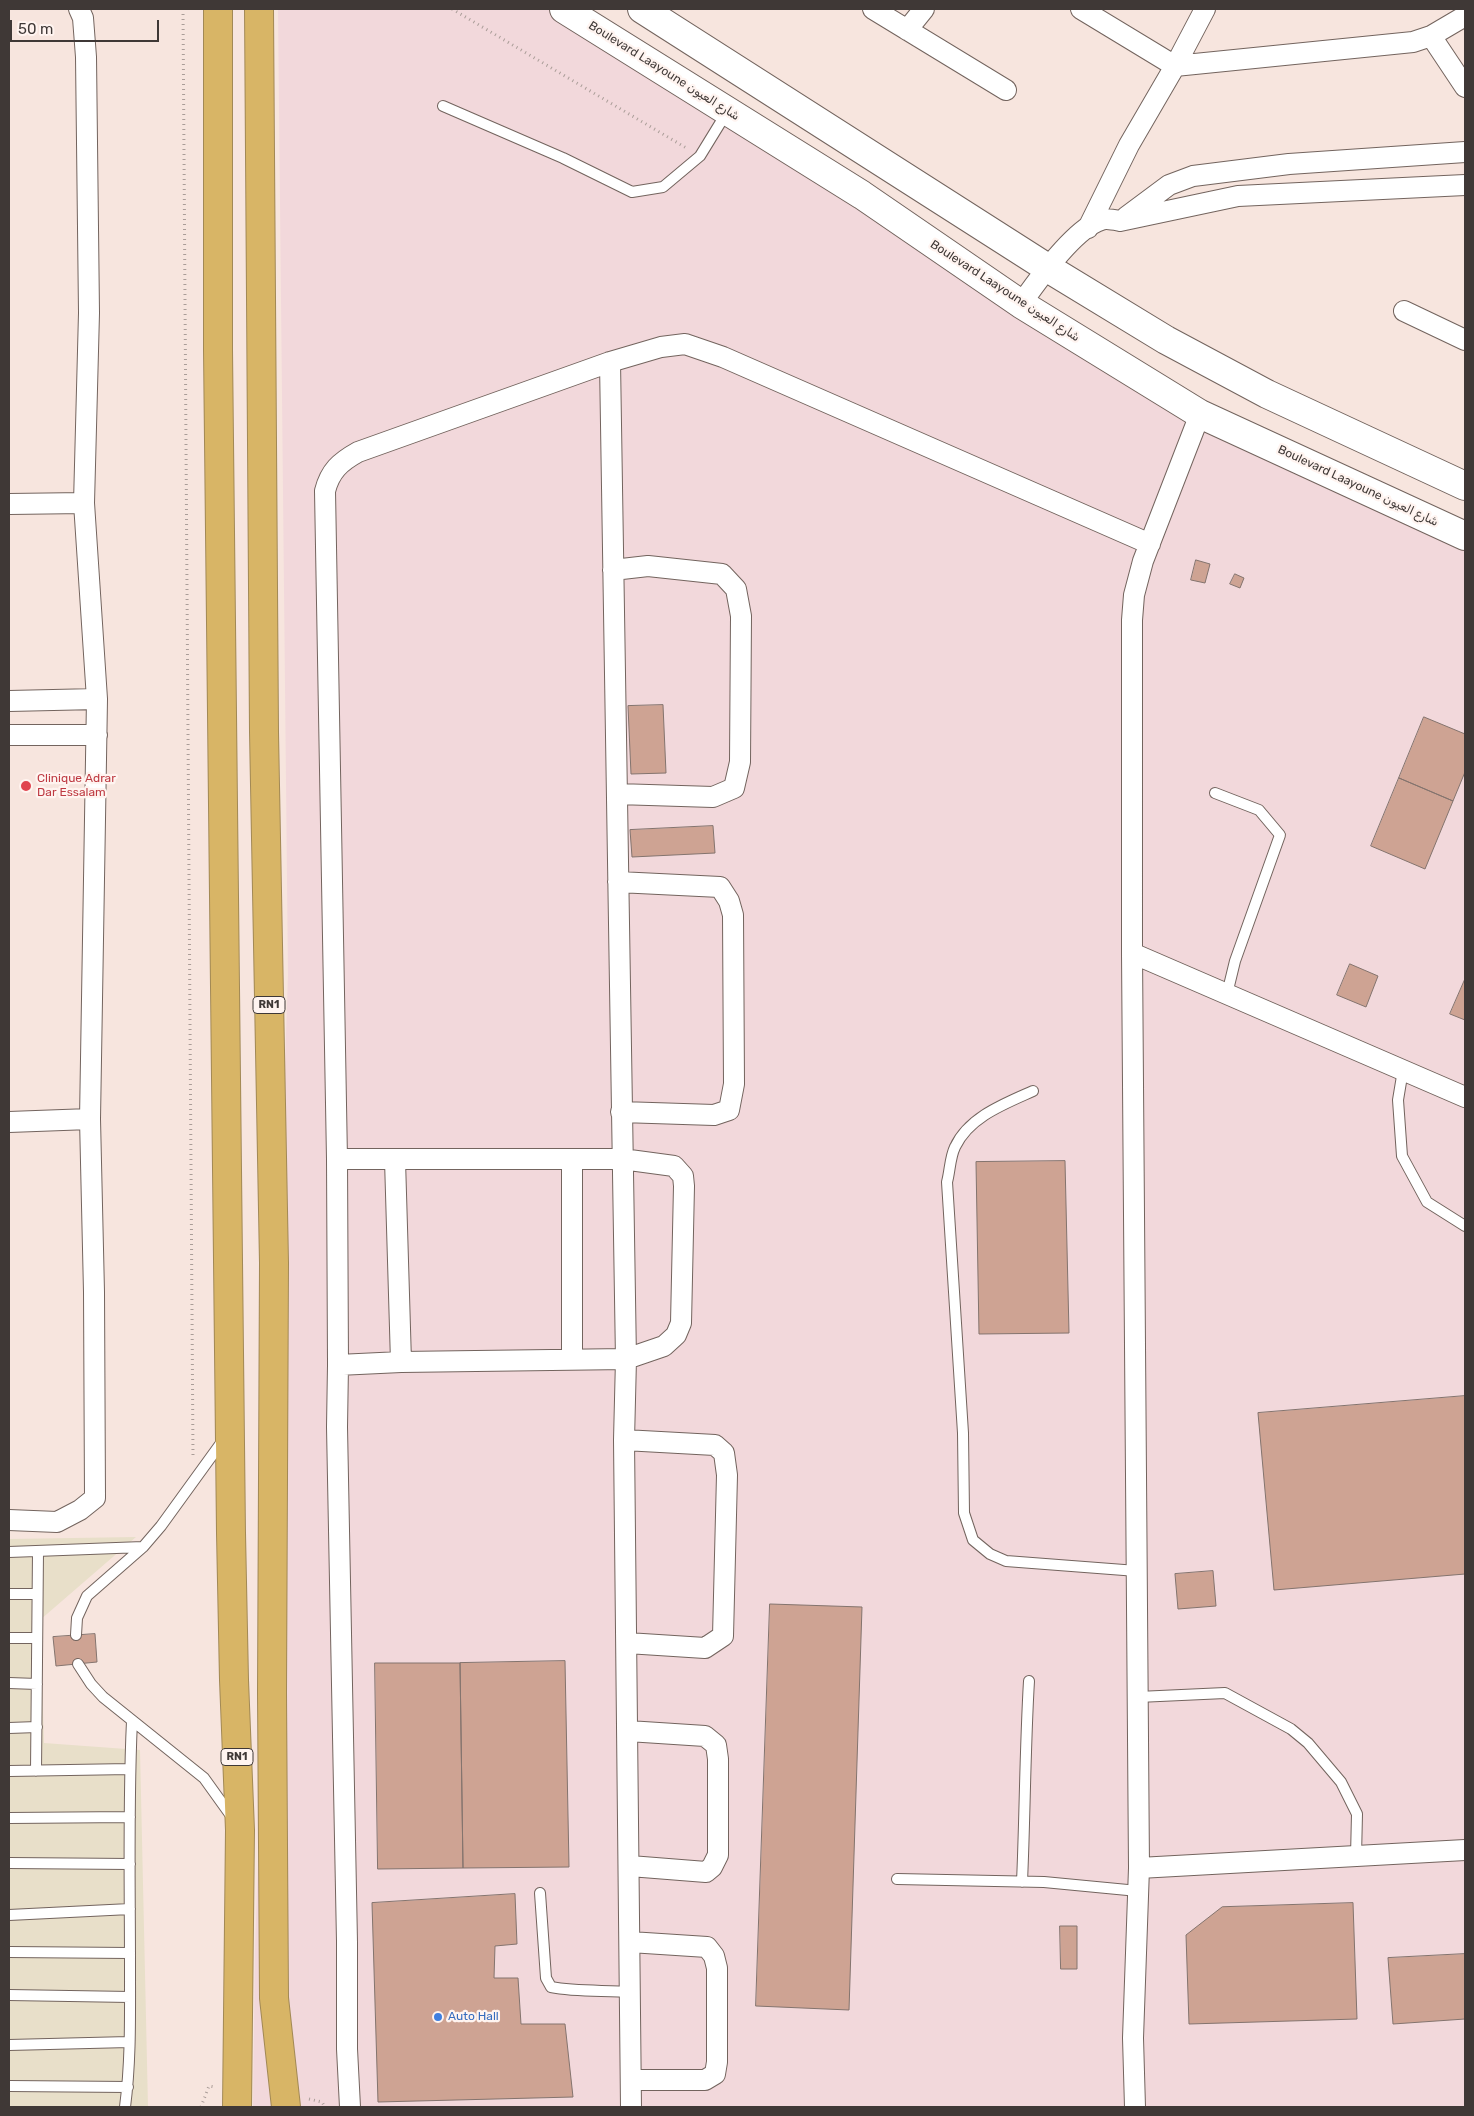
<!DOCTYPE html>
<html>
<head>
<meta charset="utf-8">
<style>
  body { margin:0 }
  #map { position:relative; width:1474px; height:2116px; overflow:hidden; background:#f7e5de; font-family:Rubik,sans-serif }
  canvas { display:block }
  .frame { position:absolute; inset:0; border:10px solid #3f3836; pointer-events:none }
  .scale { position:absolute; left:10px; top:20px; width:149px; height:22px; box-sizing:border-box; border:2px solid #3f3836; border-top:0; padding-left:6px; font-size:15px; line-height:18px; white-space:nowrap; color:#3f3836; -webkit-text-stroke:4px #fff4f0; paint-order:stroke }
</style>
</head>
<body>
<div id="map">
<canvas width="1474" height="2116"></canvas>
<div class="frame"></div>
<div class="scale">50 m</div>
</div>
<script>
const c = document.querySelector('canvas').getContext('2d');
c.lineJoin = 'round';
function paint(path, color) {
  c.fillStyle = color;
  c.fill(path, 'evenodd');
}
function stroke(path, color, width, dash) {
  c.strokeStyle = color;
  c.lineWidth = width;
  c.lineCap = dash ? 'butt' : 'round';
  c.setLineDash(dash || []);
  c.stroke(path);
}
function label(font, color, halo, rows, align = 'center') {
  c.font = font + ' Rubik,Cairo,sans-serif';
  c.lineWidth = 4.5;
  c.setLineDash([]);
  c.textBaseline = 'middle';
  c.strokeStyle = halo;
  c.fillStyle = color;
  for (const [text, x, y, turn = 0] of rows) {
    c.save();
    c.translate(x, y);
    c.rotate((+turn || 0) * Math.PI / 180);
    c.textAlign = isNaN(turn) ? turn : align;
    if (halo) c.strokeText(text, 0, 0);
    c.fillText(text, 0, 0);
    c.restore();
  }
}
const commercial = new Path2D(`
  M136,1537l-96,83 4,123 96,7 8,357h-139v-568z`);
const industrial = new Path2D(`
  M278,9h283l652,411 252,110v1577h-1212l2,-158 33,-974z`);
const building = new Path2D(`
  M1196,560l14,4 -5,19 -14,-3z
  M1235,574l9,4 -4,10 -10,-4z
  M663,705l3,68 -35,1 -3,-68z
  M1424,717l41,17v38l-12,29 -54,-23z
  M1399,778l54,23 -28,68 -54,-23z
  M713,826l2,27 -83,4 -2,-27z
  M1350,964l28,12 -12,31 -29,-12z
  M1465,979v41l-15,-6z
  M1065,1161l4,172 -90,1 -3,-172z
  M1465,1396v178l-191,16 -16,-177z
  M1213,1571l3,35 -38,3 -3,-35z
  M770,1604l92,3 -13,403 -93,-4z
  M95,1634l2,28 -41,4 -3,-29z
  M565,1661l4,206 -106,1 -3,-205z
  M375,1663h85l3,205 -85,1z
  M515,1894l2,50 -22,2 -1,32h24l3,46h44l8,73 -195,5 -6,-199z
  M1353,1903l4,116 -168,5 -3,-89 36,-28z
  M1060,1926h17v43h-16z
  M1465,1954v65l-72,5 -5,-66z`);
const path = new Path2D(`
  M183,9l10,1447
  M452,9l236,140
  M309,2099l13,3 3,5
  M201,2107l8,-21 6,1`);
const lane = new Path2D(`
  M443,106l120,52 69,34 31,-5 37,-31 27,-44
  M1215,793l44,17 21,25 -45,126 -8,33
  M1403,1070l-5,30 4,56 25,46 38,24
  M1033,1091c-29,13 -64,26 -78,56 -5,10 -5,24 -8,35l16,251 1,80 9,27 17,14 16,7 131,10
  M9,1552l134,-5
  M9,1594h28
  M76,1635l1,-17 10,-22 56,-49 18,-21 63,-87
  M9,1638h28
  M78,1664l13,20 12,13 101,81 28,39
  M9,1683l28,1
  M1138,1697l87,-4 66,36 17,14 33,39 16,32 -1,42
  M9,1728l28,-1
  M9,1771l121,-2
  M36,1771l2,-219
  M9,1818l121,-1
  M9,1863l121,1
  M897,1879l147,3 94,9
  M1022,1882c3,-67 3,-134 7,-201
  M540,1893l6,85 5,9c25,5 53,3 80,5
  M9,1915l121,-6
  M9,1952l121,1
  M9,1995l121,2
  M9,2045l120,-3
  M9,2086l119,1
  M125,2107c6,-46 5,-93 5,-140 0,-82 -2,-164 2,-246`);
const street = new Path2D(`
  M873,9l133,81
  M1081,9l94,57 238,-24 18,-6 34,-20
  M907,30l17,-21
  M1431,36l34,51
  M1126,217l43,-32 24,-9 96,-12 176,-12
  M1088,228l41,-83 46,-79 30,-57
  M1021,304c16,-23 53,-75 80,-84 5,-2 14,0 19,1l118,-25 227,-11
  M1404,311l61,29
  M610,362l16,997 -2,81 7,667
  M9,504l75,-1
  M613,570l35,-4 74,8 14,15 5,27 -1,146 -6,26 -21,9 -96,-3
  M9,701l88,-2
  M9,735h88
  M618,882l102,5 9,14 4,14 1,169 -5,26 -15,5 -93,-3
  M1132,953l333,144
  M9,1122l81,-3
  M337,1159h285l52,7 9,10 1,10 -3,137 -5,12 -12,11 -38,13 -225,3 -63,3
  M395,1160l6,202
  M572,1160v199
  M624,1440l91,5 9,8 3,22 -4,161 -18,12 -78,-5
  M9,1520l48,2 23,-12 15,-12 -1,-206 -4,-173 7,-420 -13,-196 5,-190 -3,-256 -3,-39 -4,-9
  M628,1731l77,5 11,9 2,14v96l-6,12 -6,5 -76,-6
  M1139,1868l326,-18
  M630,1942l77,5 7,9 3,12v94l-2,12 -10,6h-74
  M350,2107l-3,-58v-107l-10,-515 1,-62 -1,-206 -12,-668c5,-20 15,-29 33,-39l252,-90 51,-15 24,-3 38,13 427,187
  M1135,2107l-2,-69 6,-170 -7,-915v-333l2,-25 9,-34 57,-147`);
const secondary = new Path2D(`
  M564,9l298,186 159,109 179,110 265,122
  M642,9l404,258 120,73 101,54 198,92`);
const highway = new Path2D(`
  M218,9v341l13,1183 3,147 6,150 -3,277
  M259,9l5,723 10,531 -2,429 2,306 12,109`);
const markers = [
  [26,786,6,"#e0444e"],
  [438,2017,5,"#3f7fe0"]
];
const shields = [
  [269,1005,32],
  [237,1757,32]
];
const shieldNames = [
  ["RN1",269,1005],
  ["RN1",237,1757]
];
const streetNames = [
  ["Boulevard Laayoune شارع العيون",664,71,32],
  ["Boulevard Laayoune شارع العيون",1005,291,33],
  ["Boulevard Laayoune شارع العيون",1358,486,25]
];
const healthNames = [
  ["Clinique Adrar",37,779],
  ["Dar Essalam",37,793]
];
const shopNames = [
  ["Auto Hall",448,2017]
];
paint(commercial, '#e8dfc9');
paint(industrial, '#f2d8db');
paint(building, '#cea393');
stroke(building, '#84746e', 1);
stroke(lane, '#73645e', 12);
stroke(street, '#73645e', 22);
stroke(secondary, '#73645e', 30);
stroke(highway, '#a28955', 30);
stroke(path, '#aa9d98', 3, [1, 4]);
stroke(lane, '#fff', 10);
stroke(street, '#fff', 20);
stroke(secondary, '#fff', 28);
stroke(highway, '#d8b566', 28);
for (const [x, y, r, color] of markers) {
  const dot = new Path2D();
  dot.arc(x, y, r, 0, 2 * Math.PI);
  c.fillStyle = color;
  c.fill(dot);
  stroke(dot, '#fff4f0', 2);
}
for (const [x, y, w] of shields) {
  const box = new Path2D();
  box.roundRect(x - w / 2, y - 8.5, w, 17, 4);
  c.fillStyle = '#fff4f0';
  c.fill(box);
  stroke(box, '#3f3836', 1);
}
label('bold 11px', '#3f3836', null, shieldNames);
label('12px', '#3f3836', '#fff4f0', streetNames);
label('12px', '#be3a42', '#fff4f0', healthNames, 'left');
label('12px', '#366cbe', '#fff4f0', shopNames, 'left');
</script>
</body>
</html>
